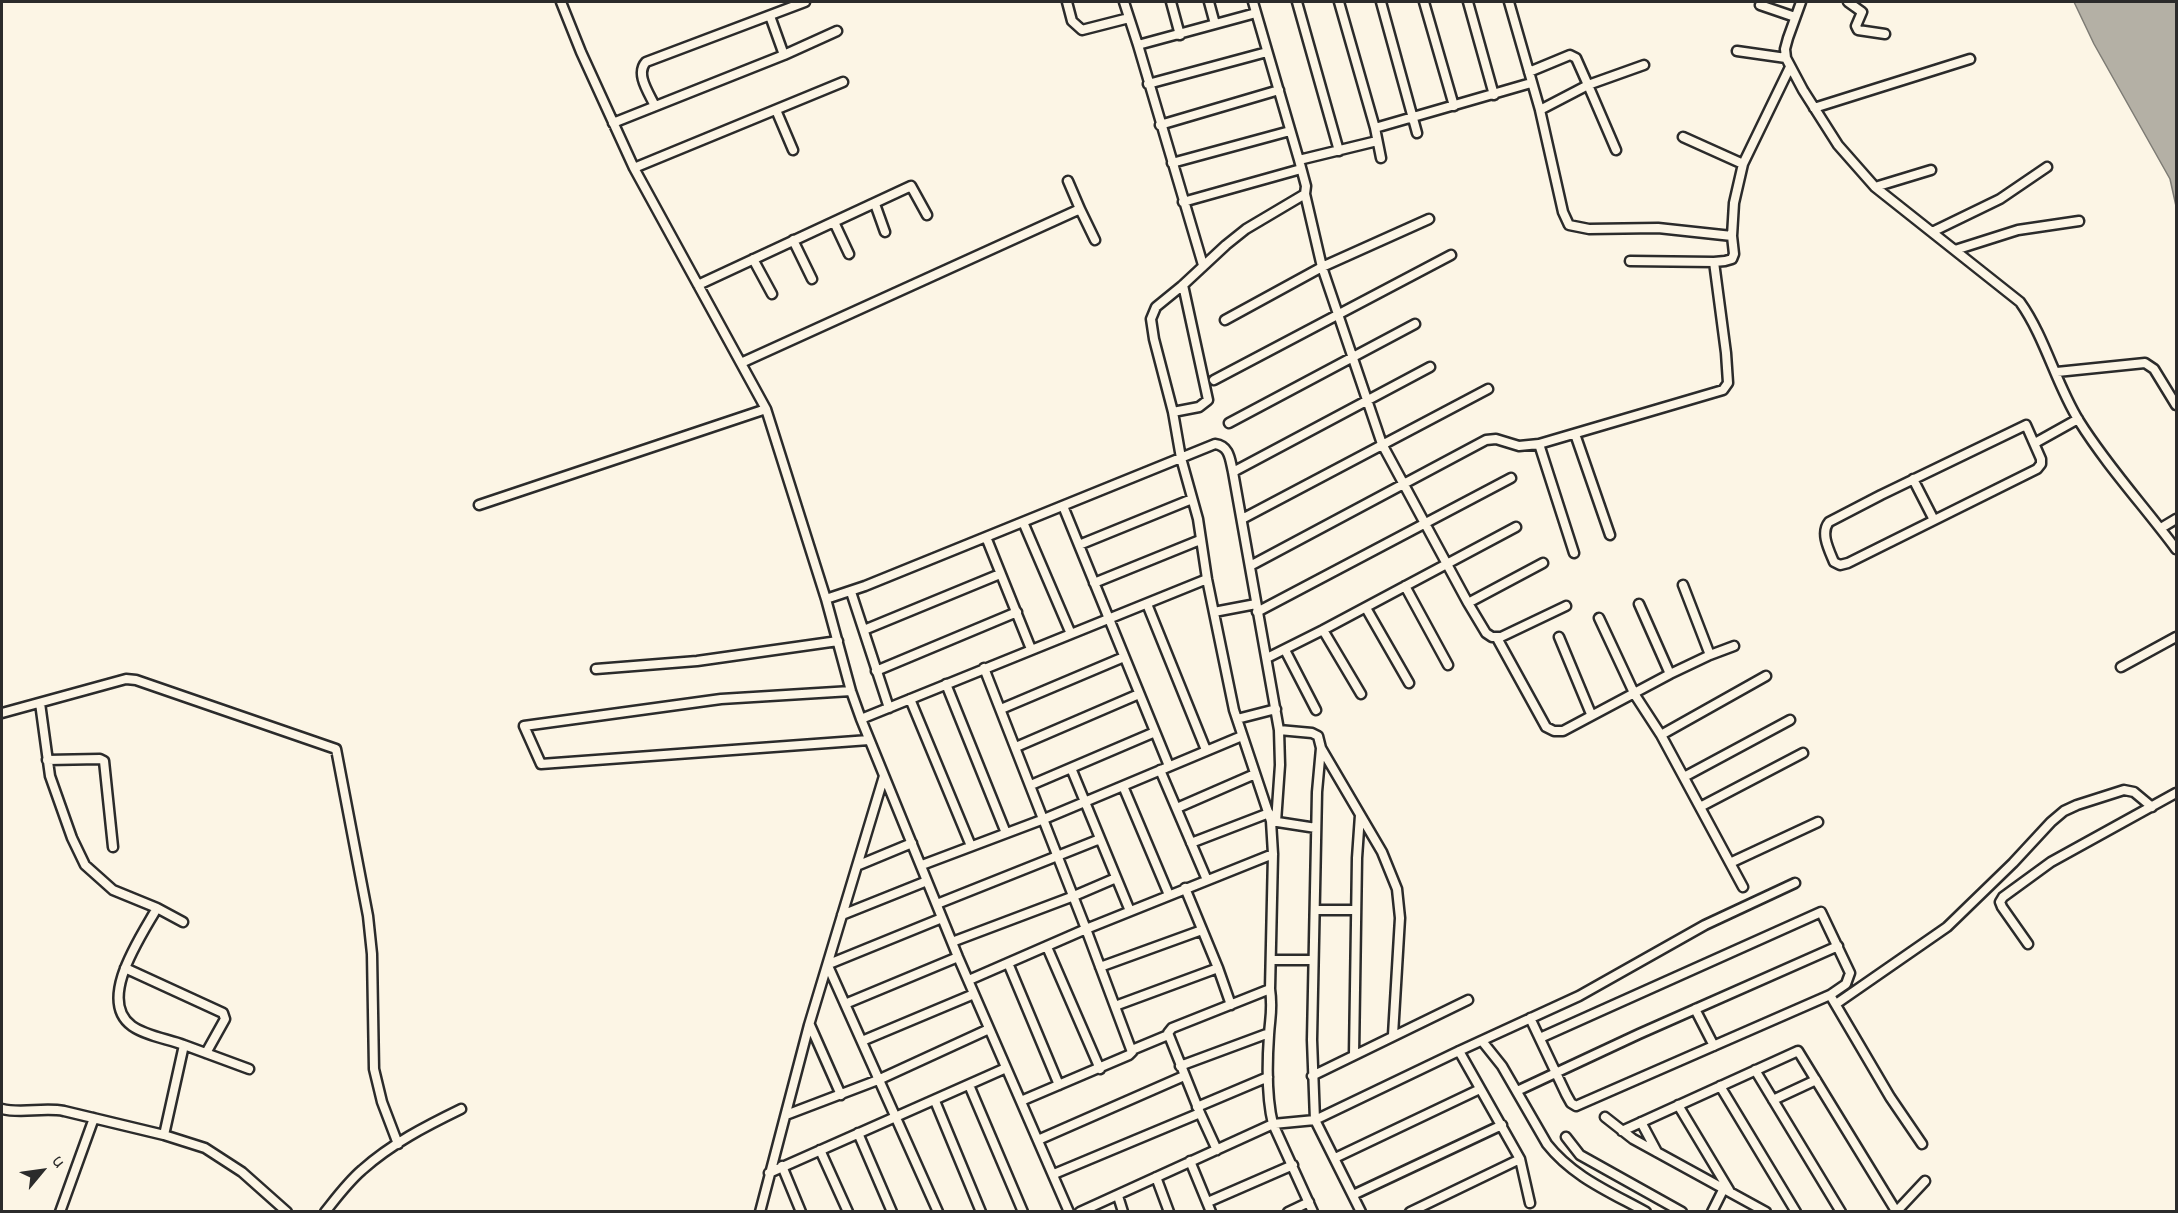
<!DOCTYPE html>
<html>
<head>
<meta charset="utf-8">
<style>
  body { margin:0 }
  #map { position:relative; width:2178px; height:1213px; overflow:hidden; background:#fcf5e5; font-family:"Indie Flower",sans-serif }
  canvas { display:block }
  .frame { position:absolute; inset:0; border:3px solid #2b2b2b; pointer-events:none }
  .north { position:absolute; left:12px; top:1141px; width:60px; height:60px; -webkit-text-stroke:4px #fcf5e5; paint-order:stroke; rotate:61deg; font-size:16px; font-weight:700; line-height:24px; text-align:center; color:#2b2b2b }
  .north::after { content:''; display:block; margin:auto; width:21px; height:27px; background:#2b2b2b; clip-path:polygon(50% 0,100% 100%,50% 72%,0 100%) }
</style>
</head>
<body>
<div id="map">
<canvas width="2178" height="1213"></canvas>
<div class="frame"></div>
<div class="north">U</div>
</div>
<script>
const c = document.querySelector('canvas').getContext('2d');
c.lineJoin = 'round';
function paint(path, color) {
  c.fillStyle = color;
  c.fill(path, 'evenodd');
}
function stroke(path, color, width, dash) {
  c.strokeStyle = color;
  c.lineWidth = width;
  c.lineCap = dash ? 'butt' : 'round';
  c.setLineDash(dash || []);
  c.stroke(path);
}
const water = new Path2D(`
  M2074,2h102v204l-6,-27 -76,-135z`);
const minor = new Path2D(`
  M561,2l20,50 53,116 132,241 60,190 25,92 10,28 97,238 111,255
  M1067,2l5,19 10,9 47,-12
  M1124,2l14,43 118,-32
  M1171,2l9,33
  M1209,2l6,22
  M1253,2l46,158 7,26 -1,8 -59,35 -20,16 -43,40 -27,22 -5,12 3,20 19,73 8,46 17,61 9,60 27,131 37,111 2,33 -3,135c3,20 0,28 -1,46 -2,29 -3,61 4,89l42,-4 144,-69 120,-55 126,-71 90,-42
  M1297,2l42,149
  M1339,2l36,126 6,30
  M1381,2l36,131
  M1424,2l30,104
  M1468,2l26,93
  M1509,2l31,108 48,-25 28,65
  M1801,2l-13,36 -3,11 1,9 17,32 35,55 37,42 145,115c25,35 36,82 59,119 28,45 65,85 97,128
  M1848,2l14,10 -6,14 2,4 27,4
  M1760,5l35,12
  M770,16l14,39
  M1138,45l65,220
  M1737,51l49,7
  M1529,72l41,-17 6,3 12,27 56,-20
  M1148,84l119,-32
  M655,106c-6,-13 -20,-32 -9,-44l159,-60
  M1814,108l156,-49
  M776,110l17,40
  M1540,110l23,102 6,13 20,4 69,-1 74,8
  M613,123l171,-68 53,-24
  M1160,125l119,-35
  M1375,128l156,-45
  M1683,137l60,27
  M1299,160l78,-19
  M1172,163l118,-32
  M634,168l209,-86
  M1068,181l12,28
  M1875,187l56,-17
  M1305,194l17,73 60,177 86,159 18,30 6,4h9l65,-31
  M1183,202l118,-33
  M875,204l10,28
  M834,222l15,32
  M1932,232l68,-33 47,-32
  M793,240l19,39
  M1955,250l63,-20 61,-9
  M753,259l19,35
  M1630,261l84,1 11,-1 7,-2 2,-5 -2,-18 2,-33 9,-39 47,-97
  M698,285l213,-99 16,29
  M1225,320l97,-53 107,-48
  M741,363l339,-154 15,31
  M2057,372l88,-9 9,6 22,36
  M1214,380l237,-125
  M1173,412l26,-5 9,-7 -25,-115
  M1229,423l186,-99
  M2026,425l15,34v5l-4,5 -189,94 -8,2 -6,-3c-5,-12 -14,-29 -5,-40l52,-27z
  M1575,434l35,101
  M2035,443l43,-24
  M1539,444l35,109
  M1233,472l197,-105
  M1913,479l21,41
  M479,505l287,-96
  M1063,506l106,260
  M1242,519l246,-130
  M1023,522l48,112
  M2161,528l15,-9
  M986,537l45,112
  M1079,545l113,-46
  M1250,566l236,-126 10,-1 23,7 20,-2 184,-54 5,-7 -2,-30 -12,-91
  M1094,583l106,-43
  M1683,585l27,70
  M1405,586l43,79
  M851,592l38,116
  M826,599l39,-13 350,-142c15,2 15,16 18,28l46,258 1,35 -4,57
  M1468,603l75,-40
  M1147,604l59,146
  M1366,608l43,75
  M1214,612l42,-8
  M1257,612l254,-134
  M1599,618l36,77 26,40 82,152
  M864,630l136,-56
  M1323,630l38,64
  M1559,637l32,77
  M1497,638l49,89 8,4h9l107,-57 -31,-70
  M1285,650l31,60
  M1267,658l56,-28 193,-103
  M2121,667l55,-30
  M596,669l101,-8 141,-20
  M876,671l141,-59
  M1670,674l40,-19 24,-9
  M946,684l60,149
  M851,691l-130,8 -197,27 17,38 328,-24
  M910,699l61,147
  M40,703l10,73 22,62 13,27 28,25 44,18 26,14
  M1001,709l123,-52
  M2,713l124,-34 10,1 200,69 32,167 4,38 2,115 8,33 16,42
  M861,719l346,-140
  M1237,719l39,-10
  M1279,730l33,3 6,3 3,12 61,104 15,37 3,29 -7,117
  M1661,735l105,-59
  M1016,747l123,-53
  M1321,748l-4,44 -5,248 3,80 46,92
  M47,760l53,-1 4,2 9,86
  M1071,768l59,143
  M1160,770l47,110
  M1684,777l106,-57
  M1031,785l124,-53
  M1123,786l46,109
  M1700,807l103,-54
  M1177,808l78,-34
  M1271,821l45,7
  M1191,843l78,-30
  M1730,863l88,-41
  M859,865l53,-22
  M922,865l122,-46 198,-83
  M1185,888l33,80 13,37
  M937,904l163,-65
  M157,908c-15,27 -61,92 -25,118 14,10 36,13 52,19l-20,90
  M1315,910h41
  M842,915l85,-34
  M952,942l122,-46 42,-18
  M2028,944l-26,-37 -2,-5 3,-5 48,-35 125,-69
  M1047,947l53,122
  M1271,960h42
  M1008,963l51,122
  M829,964l113,-46
  M828,966l110,246
  M1100,967l102,-37
  M125,968l98,45 2,6 -19,34
  M969,980l117,-51 -102,-261
  M845,1004l113,-47
  M1836,1004l111,-77 66,-64 38,-41 13,-11 13,-6 47,-15 10,2 18,15
  M1115,1006l103,-38
  M1695,1009l19,37
  M1530,1018l36,76 5,9 5,3 254,-111 60,102 32,47
  M810,1025l31,70
  M1540,1038l281,-126 29,61 -4,11 -16,11
  M862,1041l112,-47
  M1482,1041l20,25 45,78c26,33 63,48 99,68
  M184,1045l65,24
  M1132,1050l36,-15
  M1459,1051l61,108 10,44
  M1354,1055l3,-197 3,-43
  M1180,1066l89,-33
  M1755,1070l86,142
  M1312,1076l156,-76
  M969,1085l54,127
  M1720,1086l76,126
  M1517,1091l122,-57 199,-88
  M1773,1100l43,-20
  M935,1101l46,111
  M1021,1101l108,-46 3,-3 -46,-123 187,-75
  M1678,1105l51,85
  M1197,1107l71,-30
  M2,1109c20,5 41,-2 62,2l100,24 41,13 37,24 45,40
  M786,1115l92,-35 111,-51
  M1605,1117l28,22 133,73
  M1641,1122l16,30
  M1622,1131l176,-80 98,160
  M858,1133l34,79
  M1566,1137l14,18 102,57
  M1038,1140l146,-64
  M820,1150l28,62
  M1217,1150l-17,-37 -32,-80 4,-5 98,-39
  M1335,1158l145,-69
  M1190,1161l21,51
  M782,1166l19,46
  M769,1173l237,-105
  M1054,1174l146,-61
  M1156,1177l13,35
  M1353,1195l149,-70
  M1118,1196l5,16
  M1208,1202l85,-37
  M60,1212l34,-94
  M325,1212c12,-15 23,-30 37,-42 29,-26 64,-44 99,-61
  M760,1212l49,-187 75,-249
  M1080,1212l193,-88 40,88
  M1288,1212l21,-10
  M1410,1212l110,-53
  M1712,1212l12,-24
  M1896,1212l29,-31`);
paint(water, '#b4b0a5');
stroke(water, '#7d7b74', 1.5);
stroke(minor, '#2b2b2b', 13);
stroke(minor, '#fcf5e5', 8);
</script>
</body>
</html>
